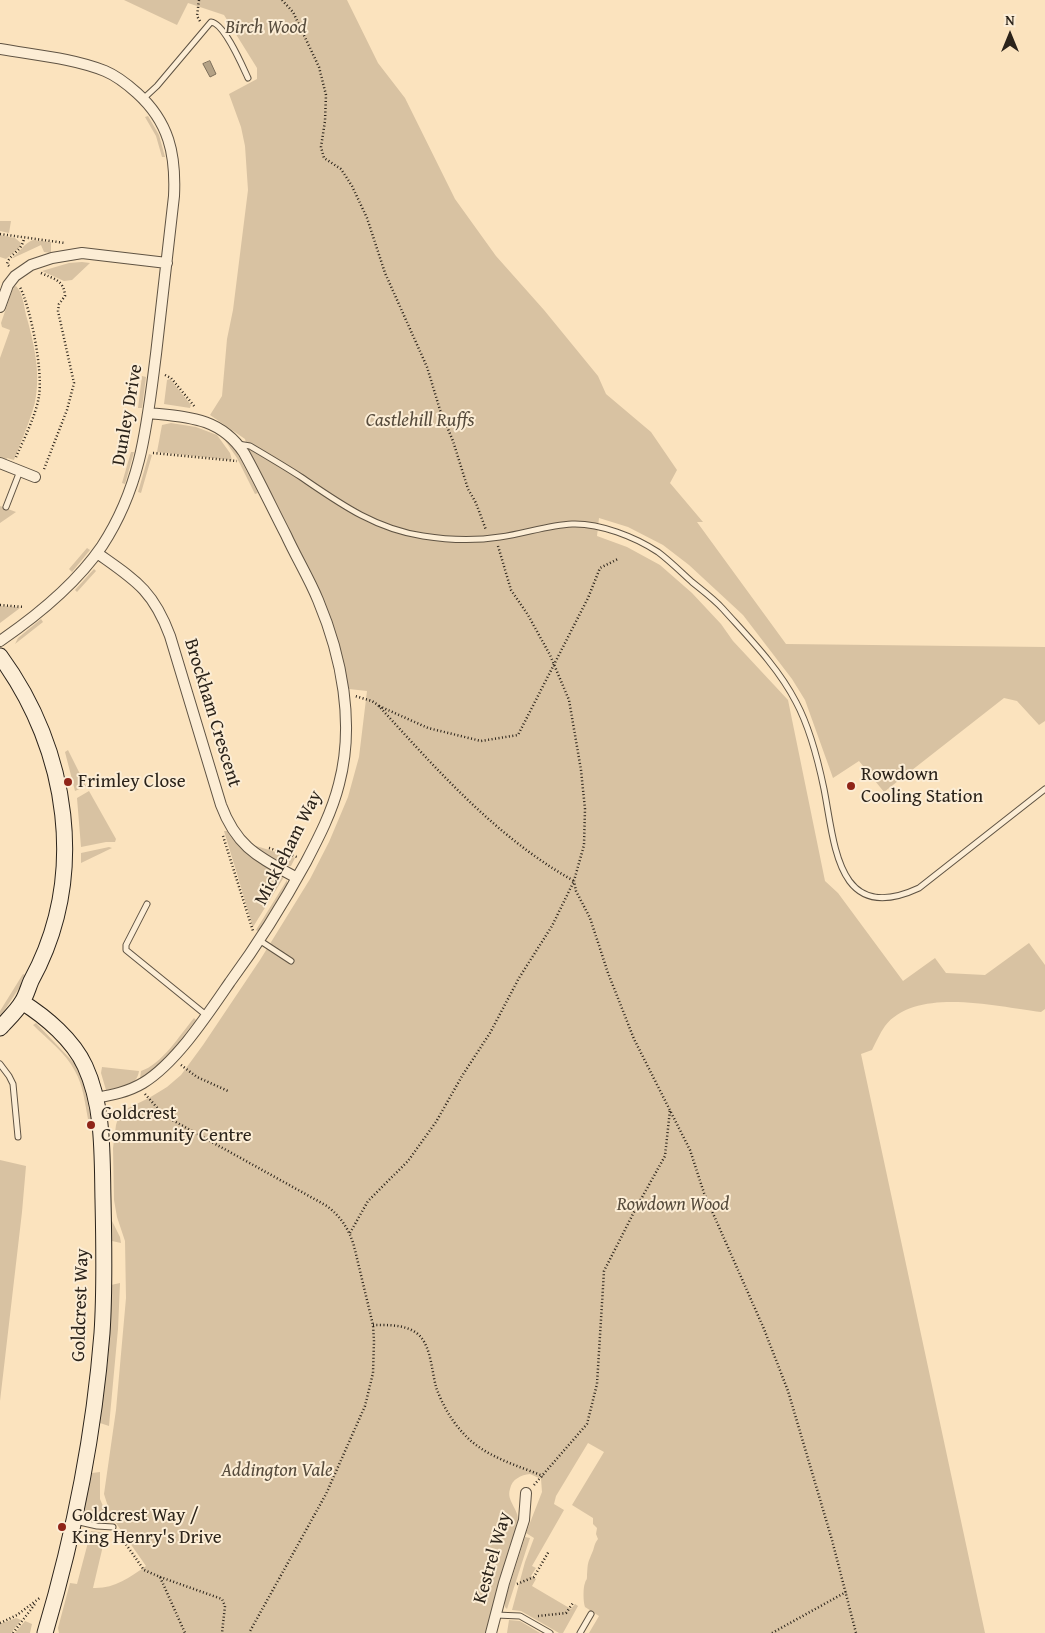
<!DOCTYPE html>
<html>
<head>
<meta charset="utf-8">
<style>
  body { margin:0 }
  #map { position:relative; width:1045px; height:1633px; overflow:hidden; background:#fbe3be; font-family:"Gentium Book Plus",serif }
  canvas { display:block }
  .north { position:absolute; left:985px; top:10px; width:50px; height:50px; -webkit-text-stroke:4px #fcedd5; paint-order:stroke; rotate:0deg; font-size:14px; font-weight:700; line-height:20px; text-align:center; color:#2b231a }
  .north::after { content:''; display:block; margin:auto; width:18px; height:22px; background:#2b231a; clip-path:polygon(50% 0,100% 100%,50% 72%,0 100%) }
</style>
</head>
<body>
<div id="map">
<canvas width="1045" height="1633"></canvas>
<div class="north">N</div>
</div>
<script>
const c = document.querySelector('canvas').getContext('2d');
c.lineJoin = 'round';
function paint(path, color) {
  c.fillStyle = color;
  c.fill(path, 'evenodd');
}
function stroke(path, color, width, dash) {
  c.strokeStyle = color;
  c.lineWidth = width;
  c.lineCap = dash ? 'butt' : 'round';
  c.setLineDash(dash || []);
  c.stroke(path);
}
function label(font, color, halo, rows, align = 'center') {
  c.font = font + ' "Gentium Book Plus",serif';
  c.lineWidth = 4;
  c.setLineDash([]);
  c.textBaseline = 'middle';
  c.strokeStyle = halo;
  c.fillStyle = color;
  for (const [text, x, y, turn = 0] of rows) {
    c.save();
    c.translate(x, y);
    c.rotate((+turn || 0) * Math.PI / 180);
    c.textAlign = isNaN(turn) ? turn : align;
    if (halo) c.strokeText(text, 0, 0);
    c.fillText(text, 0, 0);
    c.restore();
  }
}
const green = new Path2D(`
  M124,0h223l31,63 27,35 50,101 41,57 48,54 54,66 8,18 45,38 26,38 -7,13 33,39h-6l89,122 259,3v74l-6,4 -22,-24 -13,-3 -120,94 -25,-31 -26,17 -28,-78 -13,-21 -49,-64 -54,-50 -26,-20 -35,-18 -29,-9 -2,18 30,11 33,18 32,28 29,31 12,17 55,59 37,181 13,12 65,88 32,-23 11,15 39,2 44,-32 16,22v44l-4,3c-43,-5 -125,-26 -156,14 -5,7 -9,16 -13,24l-11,4 124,579h-396l10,-17 -14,-9c-2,-5 -2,-20 0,-24 1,-4 2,-2 2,-7 1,-13 0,-11 5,-23 3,-6 1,-7 6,-14l-2,-5 1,-6 -4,-4v-6l-21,-13 32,-53 -16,-9 -32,53 -2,8 10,6 -32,56 4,2 -5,8 5,3 -4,7 39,23 4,-5 3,2 -15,27h-4l-38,-22 -9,-1 13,-48 9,-24 -8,-5 16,-41 -1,-13 -11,-5c-9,1 -18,5 -20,15 -4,12 9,20 8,32 -2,15 -10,30 -14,45 -7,22 -12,44 -18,67h-427l-1,-5 12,-45 7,1 14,-53 15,2 -13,55c21,1 36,-10 53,-22l-35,-50 -7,-22 12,-84 10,-112 -1,-57 -8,-24 -3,-17 -1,-52 3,-23 3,-10 3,-4 27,-13 18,-11 14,-12 22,-30 57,-85 50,-81 19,-37 19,-45 11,-40 8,-66 -18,-2 -12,-52 -15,-40 -73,-144 -4,-14 -35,-24 12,-19 5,-57 6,-29 15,-120 -3,-44 -4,-19 -12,-33 28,-15v-11l-33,-53 -36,-12 -11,22z
  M148,116l11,19 6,22h-3l-6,-21 -11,-19z
  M0,221h11l-2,12 -9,-2z
  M0,235l15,3 6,5 -1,4 -14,12 -6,-2z
  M33,240l18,2v11l-7,-1 -3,-7 -30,14c8,-6 13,-16 22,-19z
  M82,262l8,1 -18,17 -8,1 -22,-10 27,-8z
  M16,286c7,7 8,20 10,29 8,28 15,58 9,87 -5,20 -14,39 -21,58l-7,-2 -2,3 -5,-2v-101l10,-28 -8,-3 -1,-4 11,-32 2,-4z
  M142,376l4,1 -4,31h-4z
  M170,379l21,26 -1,3 -26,-4 3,-24z
  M171,423l25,4 21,8 13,18 2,7 -75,-8 5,-27z
  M224,439l11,10 23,44 -3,1 -18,-36z
  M131,452h3l-9,32 -3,-1z
  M149,454l3,1 -11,38 -3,-1z
  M0,506l16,6 -16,11z
  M87,548l3,2 -18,22 -3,-3z
  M94,569l2,2 -19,21 -2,-2z
  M0,606l18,1 2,1 -20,15z
  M41,619l2,3 -28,22 3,-6z
  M68,750l18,36 -11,5 -10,-39z
  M89,791l27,48 -1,3h-9l-25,5 -4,-49z
  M224,831h3c15,23 35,33 57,46l-31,50z
  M253,845l42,13 -4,8c-13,0 -30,-12 -38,-21z
  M109,847l3,1 -31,15v-10z
  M287,880v6l-28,46 -3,-2z
  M23,974l4,2 -27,41v-6z
  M194,1018l2,2c-17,21 -33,45 -56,59l1,-8c20,-6 39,-36 53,-53z
  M36,1023l40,42 8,20 7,34h-3c-3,-16 -5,-34 -13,-48 -9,-18 -28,-32 -42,-46z
  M102,1067l37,4c-2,16 -19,18 -33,19l-5,-17z
  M0,1160l26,6 -4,46 -22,189z
  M111,1219l9,18 1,6 -9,-2z
  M120,1283l-2,46 -9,97 -9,-3 8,-63 3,-75z
  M100,1472v27l9,21 -3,2 -20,-3 -3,-3 9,-43z
  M525,1537l5,1 -23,71 -2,-2v-7z
  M16,1618l5,2 -10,13h-11v-9z
  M509,1620l11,1 20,12h-33z
  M25,1621l7,3 -2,9h-15z`);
const water = new Path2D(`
  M210,61l6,13 -6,3 -7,-13z`);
const path = new Path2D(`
  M199,0l-2,16 4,7
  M282,0l11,12 26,55 7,28 -1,26 -4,26 3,11 17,11 11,17 15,32 18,55 42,94 13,43 13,31 15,48 8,14 10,27
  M0,234l65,9
  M9,266l-2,-2c3,-11 15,-12 17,-26
  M41,273c13,6 23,7 24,23l-6,8 -1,7 16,72 -7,27 -23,59
  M165,375l6,3 24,29
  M153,453l84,8
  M16,457c8,-18 20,-42 23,-61 4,-26 -8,-86 -19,-109
  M498,546l13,44 17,25 22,40 19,45 12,70 4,39 -1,36 -10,36 2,10 14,27 18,55 26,66 56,111 14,43 60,136 24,62 44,149 24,93
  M0,605l24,2
  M379,706l49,22 53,13 37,-6 70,-137 12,-30 18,-9
  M223,836l30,95
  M269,848l28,9
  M181,1065l16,12 31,14
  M145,1094l16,18 13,9 153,85c14,11 22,23 27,40l19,79 1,16 -1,32 -8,33 -39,88 -77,139
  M350,1233l18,-32 40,-40 28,-39 26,-46 28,-43 29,-55 33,-52 22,-45c-77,-43 -137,-111 -196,-176l-6,-4 -17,-5
  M373,1325c15,0 35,-1 47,11 11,12 12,36 16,51 6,17 15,33 27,46 20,23 53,32 80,43
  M534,1485l53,-61 10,-40 7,-113 31,-61 30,-54 5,-46
  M118,1533l26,37 16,7 25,56
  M160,1577l62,22 3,7 -3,27
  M517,1584l17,-7 15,-26
  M538,1616l28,-3 7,-10
  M0,1623l17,-8 24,-18
  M13,1633l22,-29
  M772,1633l74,-41`);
const lane = new Path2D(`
  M143,99l14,-13 54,-64c13,1 31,43 37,56
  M238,444l12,2c17,10 34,20 51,31 38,26 74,52 122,59 25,4 52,5 77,1 24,-3 48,-12 72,-13 28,-1 63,13 86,28 12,9 23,20 34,30 11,9 22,17 31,27 26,29 55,58 73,93 14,26 22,58 28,87 11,56 13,137 95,99l126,-99
  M6,507l14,-36
  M147,904l-21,41v5l80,65
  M259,940l32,21
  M0,1064l9,12 4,8 5,53
  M75,1521l22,5 16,1
  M496,1615l24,1 30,17
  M580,1633l11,-19`);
const street = new Path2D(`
  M0,49c34,6 72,9 105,22 12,5 22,13 32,22 32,29 39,61 37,103 -6,53 -12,106 -18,158 -9,70 -14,131 -54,192 -26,38 -64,69 -102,95
  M0,307l8,-22 7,-9 16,-11 21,-7 30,-5 85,10
  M0,463l35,14
  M97,553c38,27 56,37 73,83l51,169c16,43 38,52 76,73
  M95,1098c17,-3 33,-6 48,-15 33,-20 65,-69 87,-101 28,-38 53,-78 76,-120 13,-25 26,-50 33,-78 16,-60 3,-127 -21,-184 -9,-22 -22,-43 -32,-65 -14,-27 -27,-55 -42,-82 -24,-36 -57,-36 -95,-40
  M491,1633l13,-50 20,-63 2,-27`);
const secondary = new Path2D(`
  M0,656c69,94 88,221 31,325 -3,7 -5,15 -9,21 -5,9 -15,18 -22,26
  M22,1002c24,15 51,38 63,64 19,41 17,90 18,134 1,44 2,89 -1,133 -8,102 -28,202 -57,300`);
const markers = [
  [68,782,5,"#8f2418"],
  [851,786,5,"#8f2418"],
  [91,1125,5,"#8f2418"],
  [62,1527,5,"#8f2418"]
];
const parkNames = [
  ["Birch Wood",266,28],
  ["Castlehill Ruffs",420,421],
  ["Rowdown Wood",673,1205],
  ["Addington Vale",277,1471]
];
const streetNames = [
  ["Dunley Drive",128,415,-80],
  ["Brockham Crescent",212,713,73],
  ["Mickleham Way",289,848,-63],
  ["Goldcrest Way",81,1305,-88],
  ["Kestrel Way",493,1558,-74]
];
const poiNames = [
  ["Rowdown",861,775],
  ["Cooling Station",861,797],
  ["Frimley Close",78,782],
  ["Goldcrest",101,1114],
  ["Community Centre",101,1136],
  ["Goldcrest Way /",72,1516],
  ["King Henry's Drive",72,1538]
];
paint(green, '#d8c2a2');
paint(water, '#b4a286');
stroke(water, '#7d6f5b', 1);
stroke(lane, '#5f5343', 7);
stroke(street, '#5f5343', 12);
stroke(secondary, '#2b231a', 17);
stroke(path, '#2b231a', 2.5, [1, 2.5]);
stroke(lane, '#fcedd5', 5);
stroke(street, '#fcedd5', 10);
stroke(secondary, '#fcedd5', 15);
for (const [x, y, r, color] of markers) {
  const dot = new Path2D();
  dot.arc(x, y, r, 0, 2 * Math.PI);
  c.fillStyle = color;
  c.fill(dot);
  stroke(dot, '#fcedd5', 2);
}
label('italic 19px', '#564b3c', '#fcedd5', parkNames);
label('19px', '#2b231a', '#fcedd5', streetNames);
label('19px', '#2b231a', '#fcedd5', poiNames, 'left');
</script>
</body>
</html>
